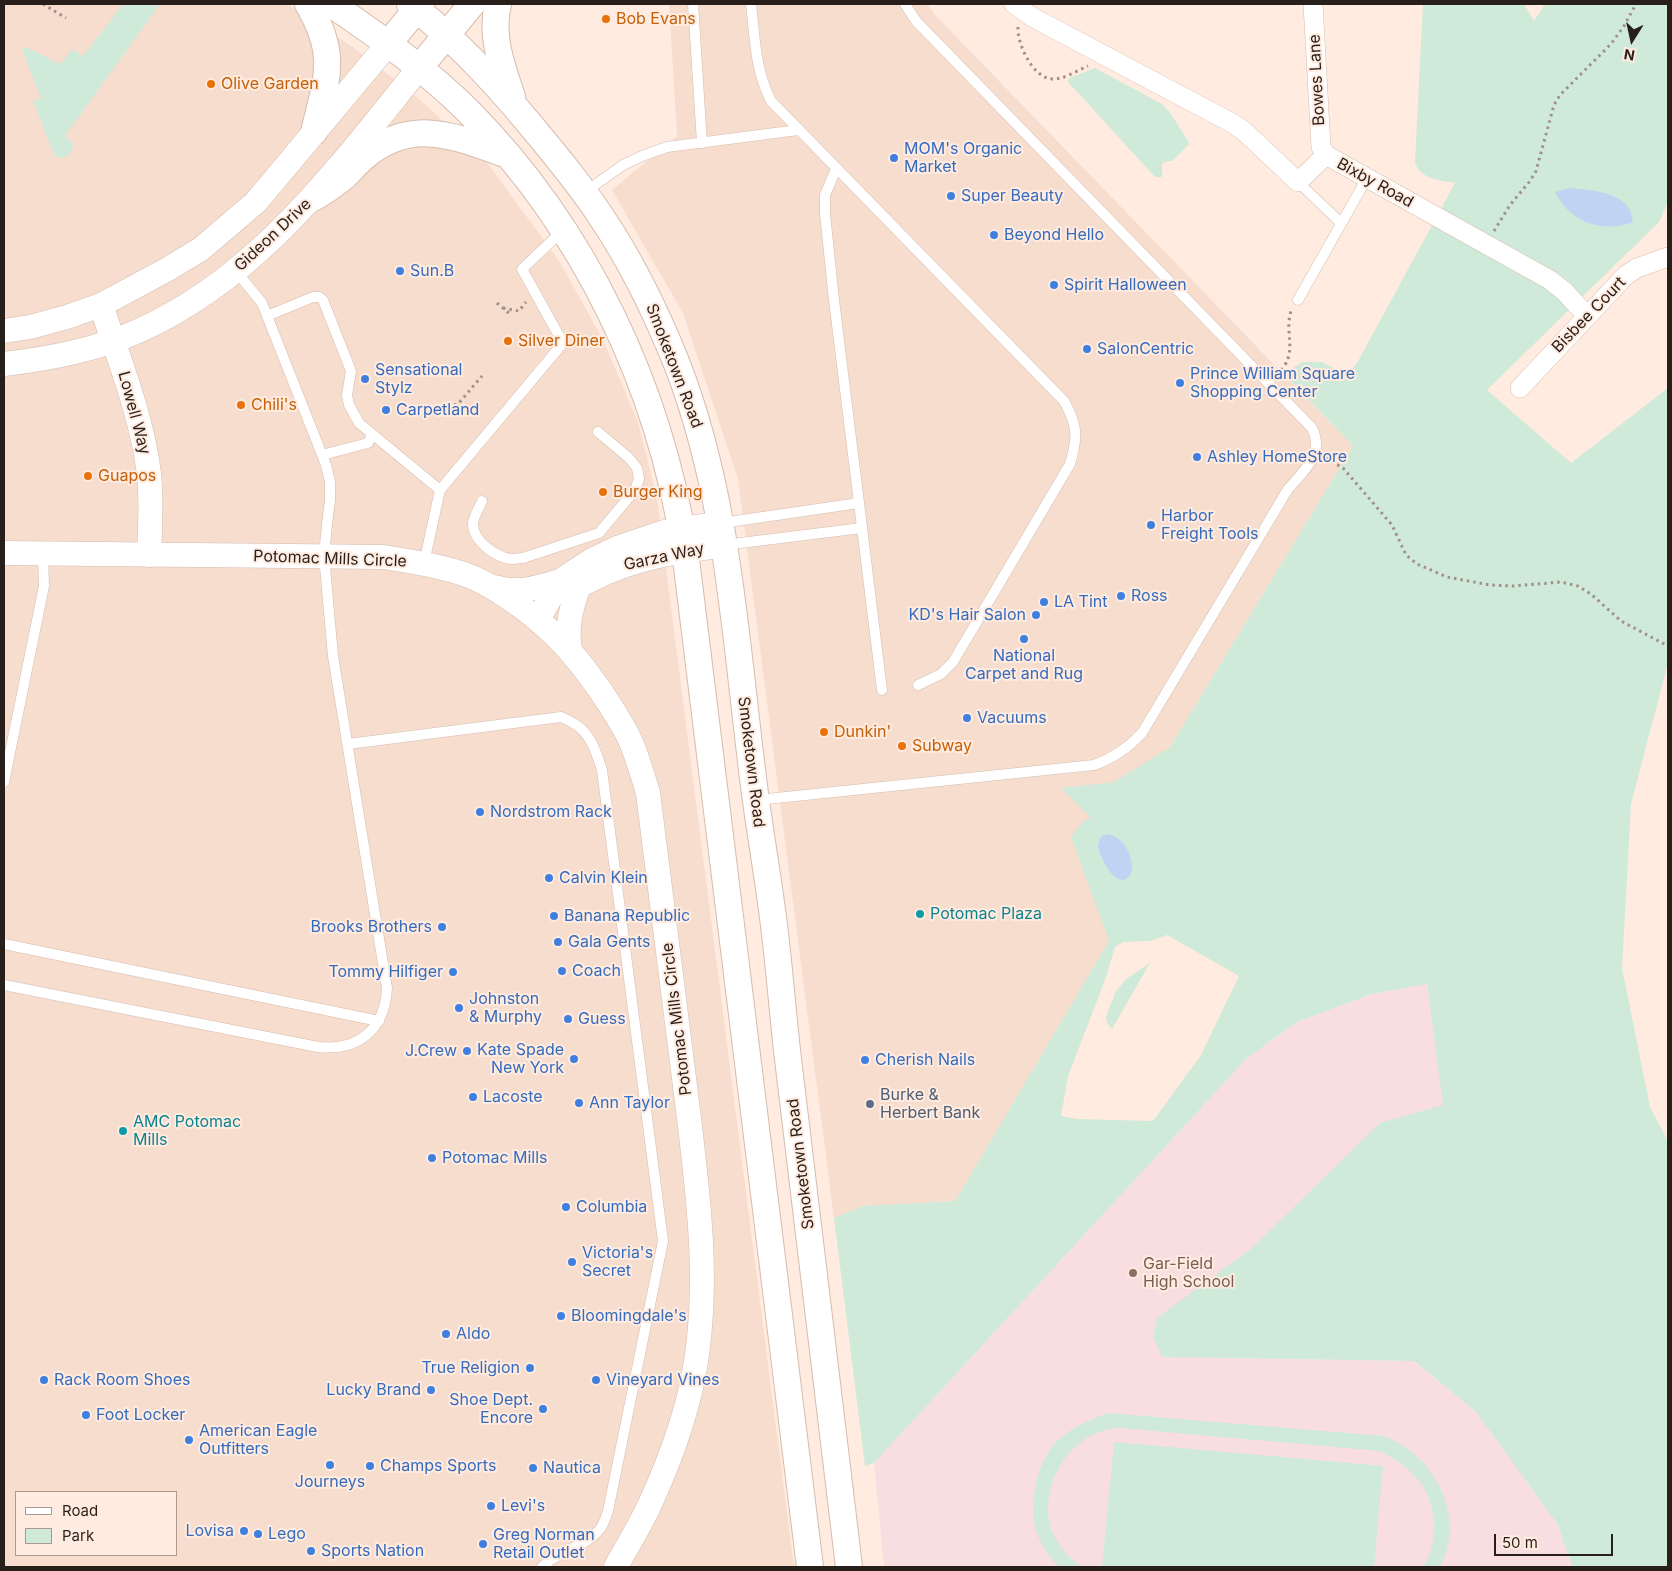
<!DOCTYPE html>
<html>
<head>
<meta charset="utf-8">
<style>
  body { margin:0 }
  #map { position:relative; width:1672px; height:1571px; overflow:hidden; background:#ffebdf; font-family:Inter,sans-serif }
  canvas { display:block }
  .frame { position:absolute; inset:0; border:5px solid #281f1a; pointer-events:none }
  .legend { position:absolute; left:15px; top:1491px; width:162px; height:65px; box-sizing:border-box; background:#ffebdf; border:1px solid #a99990; margin:0; padding:6px 9px; list-style:none; font-size:15px; color:#281f1a }
  .legend li { display:flex; align-items:center; gap:10px; height:25px }
  .legend b { width:25px; border:1px solid #a99990 }
  .north { position:absolute; left:1607px; top:15px; width:50px; height:50px; -webkit-text-stroke:4px #ffebdf; paint-order:stroke; rotate:190deg; font-size:14px; font-weight:700; line-height:20px; text-align:center; color:#281f1a }
  .north::after { content:''; display:block; margin:auto; width:18px; height:22px; background:#281f1a; clip-path:polygon(50% 0,100% 100%,50% 72%,0 100%) }
  .scale { position:absolute; left:1494px; top:1534px; width:119px; height:22px; box-sizing:border-box; border:2px solid #281f1a; border-top:0; padding-left:6px; font-size:15px; line-height:18px; white-space:nowrap; color:#281f1a; -webkit-text-stroke:4px #ffebdf; paint-order:stroke }
</style>
</head>
<body>
<div id="map">
<canvas width="1672" height="1571"></canvas>
<div class="frame"></div>
<ul class="legend">
<li><b style="height:6px;background:#fff"></b>Road</li>
<li><b style="height:14px;background:#cfead9"></b>Park</li>
</ul>
<div class="north">N</div>
<div class="scale">50 m</div>
</div>
<script>
const c = document.querySelector('canvas').getContext('2d');
c.lineJoin = 'round';
function paint(path, color) {
  c.fillStyle = color;
  c.fill(path, 'evenodd');
}
function stroke(path, color, width, dash) {
  c.strokeStyle = color;
  c.lineWidth = width;
  c.lineCap = dash ? 'butt' : 'round';
  c.setLineDash(dash || []);
  c.stroke(path);
}
function label(font, color, halo, rows, align = 'center') {
  c.font = font + ' Inter,sans-serif';
  c.lineWidth = 4;
  c.setLineDash([]);
  c.textBaseline = 'middle';
  c.strokeStyle = halo;
  c.fillStyle = color;
  for (const [text, x, y, turn = 0] of rows) {
    c.save();
    c.translate(x, y);
    c.rotate((+turn || 0) * Math.PI / 180);
    c.textAlign = isNaN(turn) ? turn : align;
    if (halo) c.strokeText(text, 0, 0);
    c.fillText(text, 0, 0);
    c.restore();
  }
}
const built = new Path2D(`
  M4,4h283l67,44 63,49 68,63 75,102 43,78 35,82 19,76 137,1069h-790zM16,1492h160v63h-160z
  M669,4h258l8,11 418,431 -202,332 33,37 -229,386 -92,5 -29,12 -96,-739 -55,-166 -71,-123 65,-54z`);
const education = new Path2D(`
  M1427,984l17,121 -282,252 251,4 63,51 82,113 14,42h-688l-10,-104 373,-405 50,-36 75,-28z`);
const green = new Path2D(`
  M123,4h37l-95,132 8,8 -1,7 -6,6 -8,1 -4,-4 -21,-53 8,-2 -19,-50 4,-2 34,17 13,-15 10,7z
  M1423,4h101l10,17 11,-17h123v198l-9,20 -172,168 84,73 97,-75v275l-37,141 -9,164 28,139 18,34v426h-96l-14,-42 -82,-113 -62,-51 -252,-4 -9,-20 4,-19 95,-70 128,-125 63,-18 -16,-121 -55,10 -75,28 -50,36 -373,405 -9,3 -31,-248 29,-12 92,-5 154,-260 -38,-104 9,-12 10,-8 -29,-29 53,-6 56,-35 183,-301 -69,-72 18,-12h19l26,12 10,-11 98,-180c-13,-2 -36,-4 -40,-21zM1167,935l72,41 -38,79 -48,66 -76,-2 -16,-3 7,-40 37,-96 10,-33 8,-5 27,-1z
  M1095,68l67,36 7,7 19,30 1,3 -17,17h-5l-5,3v13h-7l-87,-95 1,-4 3,-1z
  M1150,963l-38,66 -5,-6 -1,-7 10,-25 10,-12z
  M1109,1413l275,23c39,14 68,56 66,98 -1,11 -5,23 -10,33h-17c16,-24 14,-62 -3,-85 -11,-14 -25,-23 -40,-31l-260,-23c-46,1 -80,52 -70,96 3,16 18,33 31,43h-22c-10,-11 -20,-25 -24,-39 -6,-27 3,-69 23,-88 14,-13 33,-21 51,-27z
  M1114,1442l269,24 -9,101h-272z`);
const water = new Path2D(`
  M1570,188c19,2 49,3 60,22 1,3 2,8 3,12 -31,12 -63,0 -78,-30z
  M1108,834c16,4 25,20 24,37 -12,26 -31,-11 -34,-24 0,-4 2,-8 3,-11z`);
const path = new Path2D(`
  M43,4l23,14
  M1018,27c-1,17 15,51 34,52 11,1 26,-9 36,-13
  M1494,231l16,-26 20,-24 6,-10 18,-66 6,-10 51,-51 13,-18 12,-22
  M497,303l13,11
  M503,308l16,3 7,-9
  M1277,375c24,-24 5,-40 15,-67
  M454,405l4,-1 24,-28
  M1326,458l17,10 49,57 14,30 11,9 30,13 43,8 23,1 48,-4 17,4 13,8 30,27 47,25`);
const service = new Path2D(`
  M693,4l9,139
  M751,4c4,34 4,66 20,97l293,300c14,25 14,36 6,63l-117,198 -12,12 -23,11
  M836,169l-11,26v19l9,86 48,390
  M1298,182l43,41
  M585,192l38,-27 19,-9 25,-9 131,-17
  M1298,300l69,-122
  M267,316l46,-19h6l4,3 28,71 -4,24 2,10 10,18 81,67
  M322,455l46,-12 4,-9
  M482,501c-3,7 -8,15 -9,22 -1,17 22,34 38,36 4,0 8,-1 12,-1l76,-25 36,-43 4,-11 -2,-11 -8,-10 -31,-26
  M722,523l137,-20
  M724,545l138,-17
  M424,563l16,-73 123,-147 -41,-74 40,-38
  M348,744l213,-27c27,10 33,27 41,53l61,471 -55,270c-2,6 -4,13 -8,18 -14,18 -41,21 -58,38
  M4,782l40,-196 -1,-32
  M757,800l337,-35c20,-7 34,-17 48,-32l146,-244c16,-18 37,-36 24,-61l-396,-407 -11,-17
  M4,944l375,77
  M4,985l314,62c41,4 67,-18 69,-59l-54,-332 -9,-100 3,-32 3,-24v-18l-4,-17 -64,-162 -27,-33`);
const minor = new Path2D(`
  M1014,4l18,13 200,106 12,8 54,51 28,-27
  M1313,4l8,143 5,8 224,125 14,11 23,25
  M1520,388l106,-113 11,-7 31,-11`);
const tertiary = new Path2D(`
  M101,305c18,55 41,111 48,169 3,27 1,54 0,81
  M4,331l26,-4 37,-10 34,-12 67,-36 33,-20 55,-47 132,-158
  M4,364c44,-5 91,-14 132,-32 123,-54 201,-163 283,-264
  M4,553l380,4c29,5 58,9 85,19 18,7 34,18 50,29 36,27 55,48 81,85 11,17 23,34 31,52 7,17 12,34 17,51 12,98 25,195 37,293 12,99 28,203 6,302 -9,39 -24,79 -41,116 -10,22 -23,42 -34,63
  M494,587c24,7 43,1 66,-6
  M570,592c48,-32 98,-39 154,-47
  M538,619l22,-38 32,-21 25,-12 47,-16 57,-9
  M570,650c-4,-23 1,-42 9,-64`);
const secondary = new Path2D(`
  M308,4c30,51 19,74 6,128
  M331,4c47,32 96,66 137,107 117,118 192,276 217,440l125,1016
  M410,4c44,34 83,76 118,118 25,30 51,61 72,93 32,47 56,97 77,149 54,139 59,290 79,437 6,44 14,88 19,133 5,41 8,83 13,125 20,169 41,339 61,508
  M498,4c-8,32 4,62 14,93
  M388,44l33,-40
  M419,68l53,-64
  M313,198c11,-6 22,-14 32,-22 6,-6 12,-13 19,-19 47,-40 90,-21 141,-3`);
const markers = [
  [606,19,5,"#e8710a"],
  [211,84,5,"#e8710a"],
  [894,158,5,"#3f7fe0"],
  [951,196,5,"#3f7fe0"],
  [994,235,5,"#3f7fe0"],
  [400,271,5,"#3f7fe0"],
  [1054,285,5,"#3f7fe0"],
  [508,341,5,"#e8710a"],
  [1087,349,5,"#3f7fe0"],
  [365,379,5,"#3f7fe0"],
  [1180,383,5,"#3f7fe0"],
  [241,405,5,"#e8710a"],
  [386,410,5,"#3f7fe0"],
  [1197,457,5,"#3f7fe0"],
  [88,476,5,"#e8710a"],
  [603,492,5,"#e8710a"],
  [1151,525,5,"#3f7fe0"],
  [1121,596,5,"#3f7fe0"],
  [1044,602,5,"#3f7fe0"],
  [1036,615,5,"#3f7fe0"],
  [1024,639,5,"#3f7fe0"],
  [967,718,5,"#3f7fe0"],
  [824,732,5,"#e8710a"],
  [902,746,5,"#e8710a"],
  [480,812,5,"#3f7fe0"],
  [549,878,5,"#3f7fe0"],
  [920,914,5,"#0f9aa8"],
  [554,916,5,"#3f7fe0"],
  [442,927,5,"#3f7fe0"],
  [558,942,5,"#3f7fe0"],
  [562,971,5,"#3f7fe0"],
  [453,972,5,"#3f7fe0"],
  [459,1008,5,"#3f7fe0"],
  [568,1019,5,"#3f7fe0"],
  [467,1051,5,"#3f7fe0"],
  [574,1059,5,"#3f7fe0"],
  [865,1060,5,"#3f7fe0"],
  [473,1097,5,"#3f7fe0"],
  [579,1103,5,"#3f7fe0"],
  [870,1104,5,"#5c6f8a"],
  [123,1131,5,"#0f9aa8"],
  [432,1158,5,"#3f7fe0"],
  [566,1207,5,"#3f7fe0"],
  [572,1262,5,"#3f7fe0"],
  [1133,1273,5,"#8d6e63"],
  [561,1316,5,"#3f7fe0"],
  [446,1334,5,"#3f7fe0"],
  [530,1368,5,"#3f7fe0"],
  [44,1380,5,"#3f7fe0"],
  [596,1380,5,"#3f7fe0"],
  [431,1390,5,"#3f7fe0"],
  [543,1409,5,"#3f7fe0"],
  [86,1415,5,"#3f7fe0"],
  [189,1440,5,"#3f7fe0"],
  [330,1465,5,"#3f7fe0"],
  [370,1466,5,"#3f7fe0"],
  [533,1468,5,"#3f7fe0"],
  [491,1506,5,"#3f7fe0"],
  [244,1531,5,"#3f7fe0"],
  [258,1534,5,"#3f7fe0"],
  [483,1544,5,"#3f7fe0"],
  [311,1551,5,"#3f7fe0"]
];
const foodNames = [
  ["Bob Evans",616,19],
  ["Olive Garden",221,84],
  ["Silver Diner",518,341],
  ["Chili's",251,405],
  ["Guapos",98,476],
  ["Burger King",613,492],
  ["Dunkin'",834,732],
  ["Subway",912,746]
];
const streetNames = [
  ["Bowes Lane",1317,80,-93],
  ["Bixby Road",1375,183,29],
  ["Gideon Drive",273,235,-43],
  ["Bisbee Court",1589,315,-46],
  ["Smoketown Road",674,366,69],
  ["Lowell Way",134,413,75],
  ["Garza Way",664,557,-12],
  ["Potomac Mills Circle",330,559,2],
  ["Smoketown Road",751,762,83],
  ["Potomac Mills Circle",677,1019,-97],
  ["Smoketown Road",801,1164,-97]
];
const shopNames = [
  ["MOM's Organic",904,149],
  ["Market",904,167],
  ["Super Beauty",961,196],
  ["Beyond Hello",1004,235],
  ["Sun.B",410,271],
  ["Spirit Halloween",1064,285],
  ["SalonCentric",1097,349],
  ["Sensational",375,370],
  ["Stylz",375,388],
  ["Prince William Square",1190,374],
  ["Shopping Center",1190,392],
  ["Carpetland",396,410],
  ["Ashley HomeStore",1207,457],
  ["Harbor",1161,516],
  ["Freight Tools",1161,534],
  ["Ross",1131,596],
  ["LA Tint",1054,602],
  ["KD's Hair Salon",1026,615,"right"],
  ["National",1024,656,"center"],
  ["Carpet and Rug",1024,674,"center"],
  ["Vacuums",977,718],
  ["Nordstrom Rack",490,812],
  ["Calvin Klein",559,878],
  ["Banana Republic",564,916],
  ["Brooks Brothers",432,927,"right"],
  ["Gala Gents",568,942],
  ["Coach",572,971],
  ["Tommy Hilfiger",443,972,"right"],
  ["Johnston",469,999],
  ["& Murphy",469,1017],
  ["Guess",578,1019],
  ["Kate Spade",564,1050,"right"],
  ["New York",564,1068,"right"],
  ["J.Crew",457,1051,"right"],
  ["Cherish Nails",875,1060],
  ["Lacoste",483,1097],
  ["Ann Taylor",589,1103],
  ["Potomac Mills",442,1158],
  ["Columbia",576,1207],
  ["Victoria's",582,1253],
  ["Secret",582,1271],
  ["Bloomingdale's",571,1316],
  ["Aldo",456,1334],
  ["True Religion",520,1368,"right"],
  ["Rack Room Shoes",54,1380],
  ["Vineyard Vines",606,1380],
  ["Lucky Brand",421,1390,"right"],
  ["Shoe Dept.",533,1400,"right"],
  ["Encore",533,1418,"right"],
  ["Foot Locker",96,1415],
  ["American Eagle",199,1431],
  ["Outfitters",199,1449],
  ["Champs Sports",380,1466],
  ["Nautica",543,1468],
  ["Journeys",330,1482,"center"],
  ["Levi's",501,1506],
  ["Lovisa",234,1531,"right"],
  ["Lego",268,1534],
  ["Greg Norman",493,1535],
  ["Retail Outlet",493,1553],
  ["Sports Nation",321,1551]
];
const cultureNames = [
  ["Potomac Plaza",930,914],
  ["AMC Potomac",133,1122],
  ["Mills",133,1140]
];
const serviceNames = [
  ["Burke &",880,1095],
  ["Herbert Bank",880,1113]
];
const educationNames = [
  ["Gar-Field",1143,1264],
  ["High School",1143,1282]
];
paint(built, '#f7ddce');
paint(education, '#f9dee1');
paint(green, '#cfead9');
paint(water, '#c0d3f2');
stroke(service, '#d5bdaf', 11);
stroke(minor, '#d5bdaf', 20);
stroke(tertiary, '#d5bdaf', 25);
stroke(secondary, '#d5bdaf', 28);
stroke(path, '#a09088', 3, [2.5, 4]);
stroke(service, '#fff', 10);
stroke(minor, '#fff', 19);
stroke(tertiary, '#fff', 24);
stroke(secondary, '#fff', 26);
for (const [x, y, r, color] of markers) {
  const dot = new Path2D();
  dot.arc(x, y, r, 0, 2 * Math.PI);
  c.fillStyle = color;
  c.fill(dot);
  stroke(dot, '#ffebdf', 2);
}
label('16px', '#c56008', '#ffebdf', foodNames, 'left');
label('16px', '#281f1a', '#ffebdf', streetNames);
label('16px', '#366cbe', '#ffebdf', shopNames, 'left');
label('16px', '#0d838f', '#ffebdf', cultureNames, 'left');
label('16px', '#4e5e75', '#ffebdf', serviceNames, 'left');
label('16px', '#785e54', '#ffebdf', educationNames, 'left');
</script>
</body>
</html>
